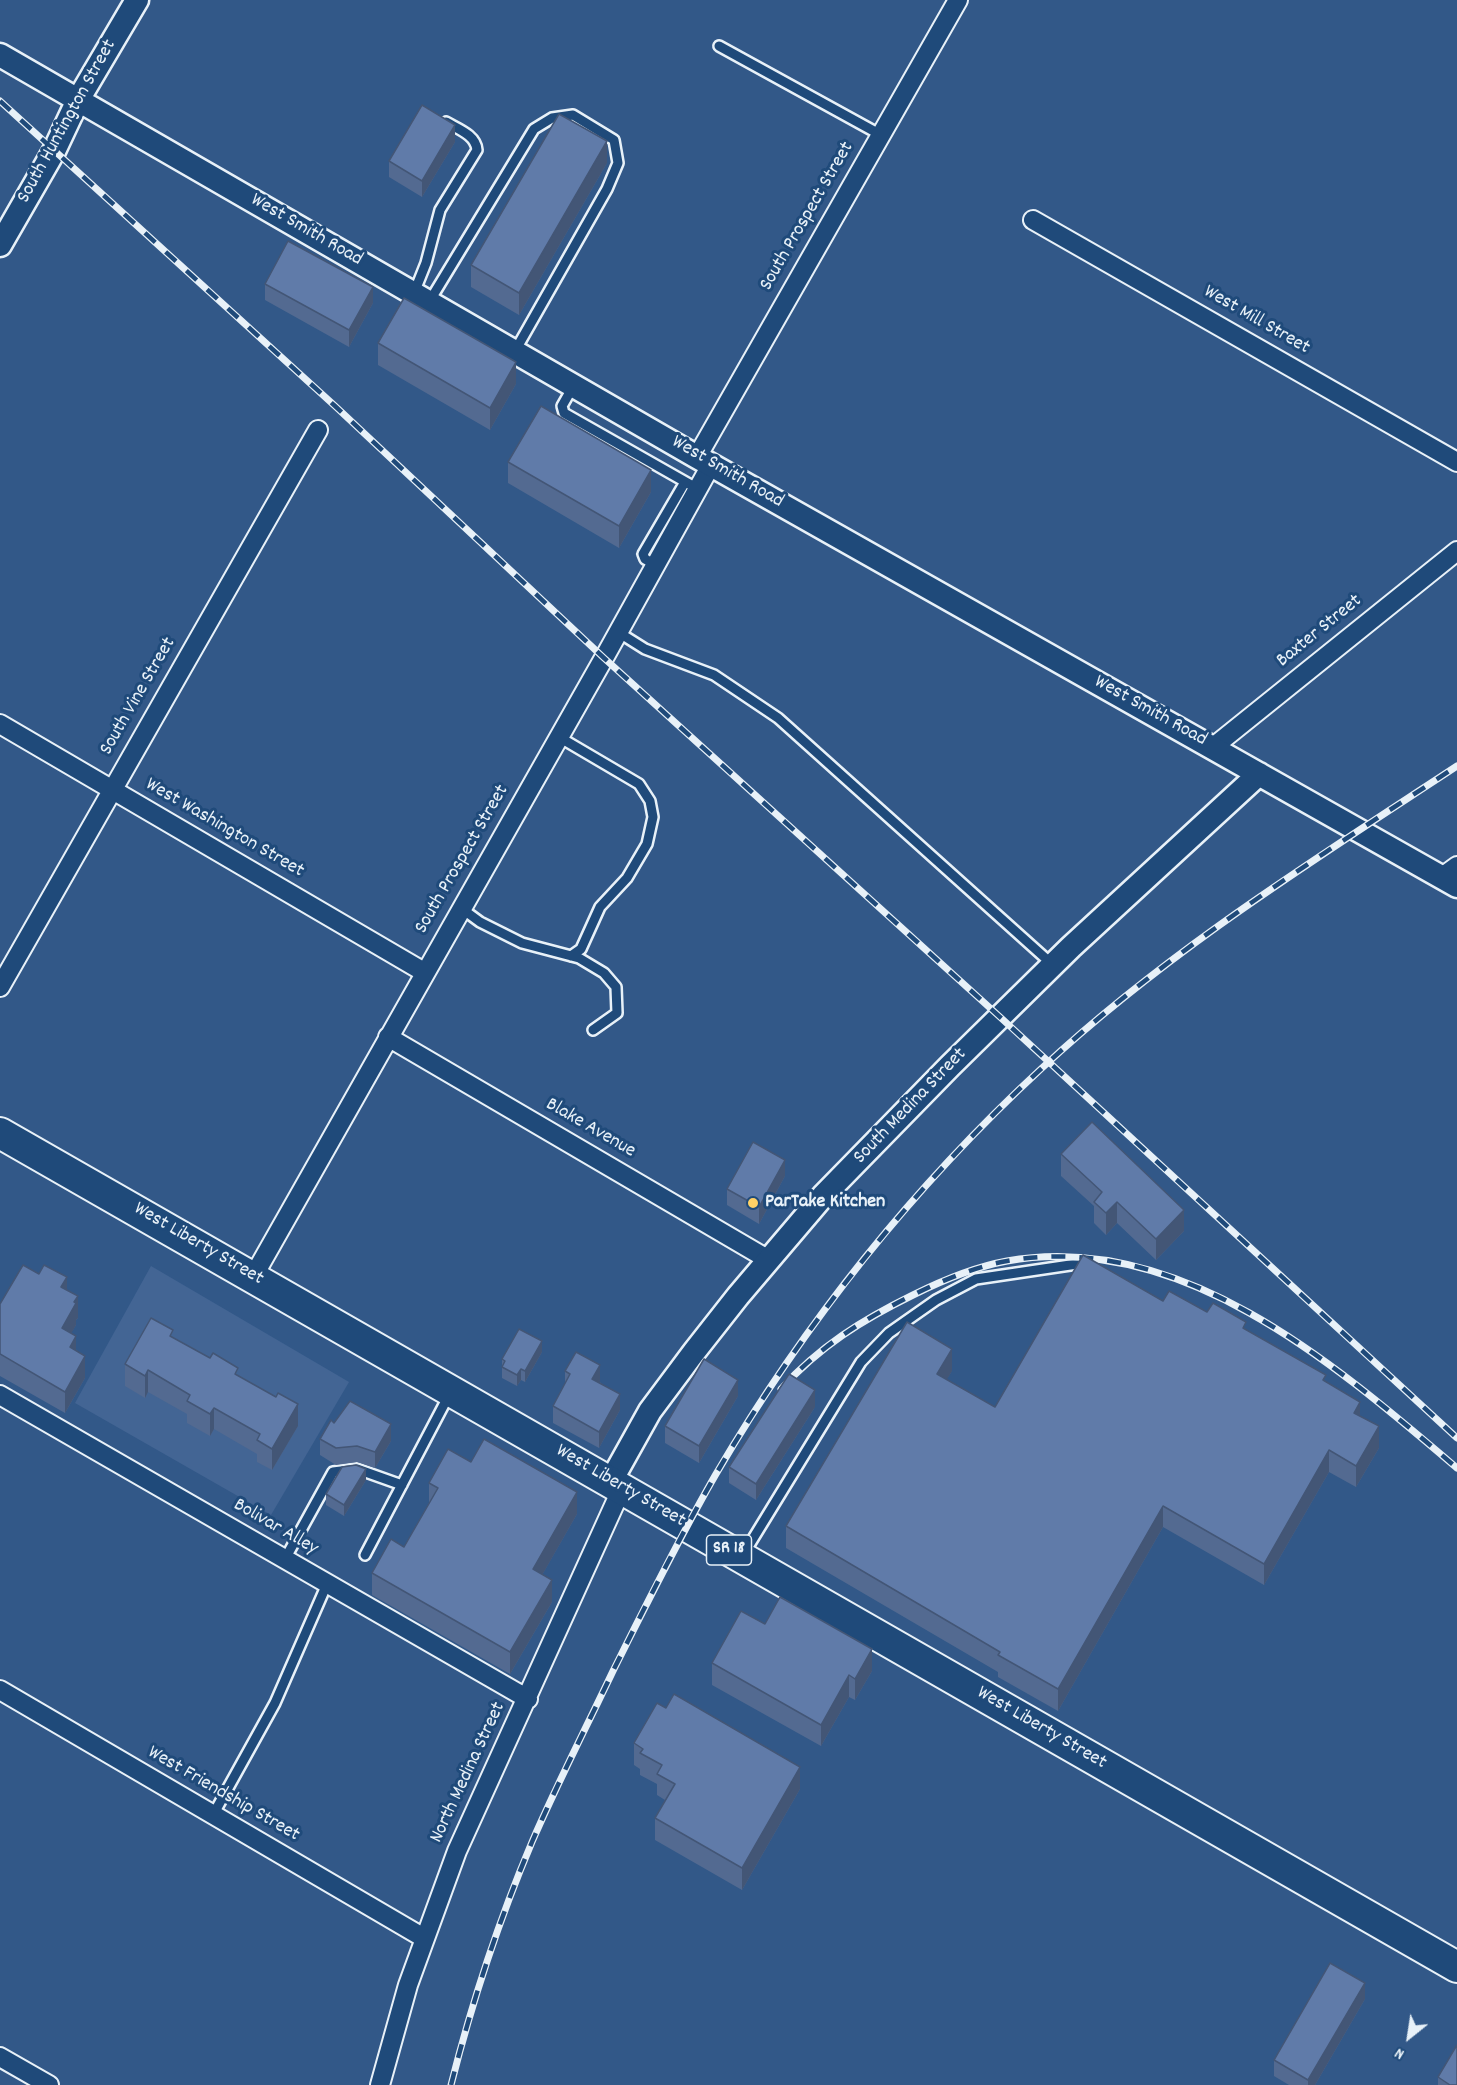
<!DOCTYPE html>
<html>
<head>
<meta charset="utf-8">
<style>
  body { margin:0 }
  #map { position:relative; width:1457px; height:2085px; overflow:hidden; background:#325888; font-family:Dekko,sans-serif }
  canvas { display:block }
  .north { position:absolute; left:1379px; top:2007px; width:60px; height:60px; -webkit-text-stroke:4px #1f4a7a; paint-order:stroke; rotate:210deg; font-size:16px; font-weight:700; line-height:24px; text-align:center; color:#e8f1f8 }
  .north::after { content:''; display:block; margin:auto; width:21px; height:27px; background:#e8f1f8; clip-path:polygon(50% 0,100% 100%,50% 72%,0 100%) }
</style>
</head>
<body>
<div id="map">
<canvas width="1457" height="2085"></canvas>
<div class="north">N</div>
</div>
<script>
const c = document.querySelector('canvas').getContext('2d');
c.lineJoin = 'round';
function paint(path, color) {
  c.fillStyle = color;
  c.fill(path, 'evenodd');
}
function stroke(path, color, width, dash) {
  c.strokeStyle = color;
  c.lineWidth = width;
  c.lineCap = dash ? 'butt' : 'round';
  c.setLineDash(dash || []);
  c.stroke(path);
}
function label(font, color, halo, rows, align = 'center') {
  c.font = font + ' Dekko,sans-serif';
  c.lineWidth = 6;
  c.setLineDash([]);
  c.textBaseline = 'middle';
  c.strokeStyle = halo;
  c.fillStyle = color;
  for (const [text, x, y, turn = 0] of rows) {
    c.save();
    c.translate(x, y);
    c.rotate((+turn || 0) * Math.PI / 180);
    c.textAlign = isNaN(turn) ? turn : align;
    if (halo) c.strokeText(text, 0, 0);
    c.fillText(text, 0, 0);
    c.restore();
  }
}
const built = new Path2D(`
  M151,1266l198,116 -78,133 -196,-112z`);
const service = new Path2D(`
  M719,46l162,89
  M414,293l12,-30 14,-53 37,-60c-1,-15 -19,-21 -31,-28
  M429,302l105,-173 18,-11 21,-3 41,25 4,23 -11,26 -92,162
  M574,385l-12,21 2,7 134,76
  M656,565l-11,-6 -2,-5 42,-72
  M618,632l27,17 69,26 64,43 275,247
  M559,737l80,47 11,17 3,16 -6,27 -20,34 -27,29 -19,42 -10,7
  M461,908l19,14 42,21 57,15 25,15 12,14 1,26 -24,17
  M365,1555l84,-160
  M743,1555l118,-193 28,-29 47,-33 40,-21 101,-15
  M285,1559l48,-87 24,-3 45,16
  M213,1815l62,-112 52,-119`);
const minor = new Path2D(`
  M1033,220l424,242
  M697,457l261,-457
  M0,724l424,248
  M1212,748l245,-197
  M1442,877l15,-11
  M0,987l318,-557
  M388,1037l381,223
  M253,1277l351,-619 107,-193
  M0,1395l528,304
  M0,1690l424,248
  M0,2057l49,28
  M380,2085l28,-100 49,-134 165,-363`);
const tertiary = new Path2D(`
  M0,55l697,402 760,429
  M0,245l54,-94 24,-51 59,-100
  M611,1481l39,-70 44,-59 44,-56 85,-100 127,-130 121,-119 188,-173`);
const trunk = new Path2D(`
  M0,1133l1457,834`);
const rail = new Path2D(`
  M0,101l335,305 269,252 396,359 457,421
  M781,1389c39,-43 81,-69 132,-94 30,-15 61,-28 94,-34 173,-31 328,103 450,207
  M451,2085c21,-83 48,-165 81,-243 25,-58 54,-114 81,-171 33,-66 66,-133 103,-197 88,-150 198,-288 326,-406 126,-117 272,-208 415,-302`);
const wall = new Path2D(`
  M455,142l-33,55 -33,-20v-16z
  M607,163l-88,152 -48,-28v-22z
  M265,284l108,19 -24,44 -84,-47z
  M378,343l138,41 -26,46 -112,-65z
  M508,462l143,30 -32,56 -111,-65z
  M1061,1154l123,77 -28,29 -39,-37 -11,12 -12,-12v-17l-33,-30z
  M785,1176l-26,48 -32,-19v-16z
  M67,1290l11,28 -2,2v5l-5,8 14,45 -20,35 -65,-37v-72z
  M1163,1301l44,11 39,18 80,52 34,34 19,32 -23,39 -27,-15 -65,113 -101,-58 -105,184 -60,-34v-5l-212,-124v-22l166,-155 -6,9 49,27z
  M173,1338l65,38 60,50 -26,44 -15,-8v-8l-43,-25 -4,7 -23,-13v-9l-39,-22 -3,6 -20,-12v-22z
  M542,1352l-17,30 -4,-2 -4,6 -15,-8v-19z
  M565,1371l35,11 20,28 -21,38 -46,-25v-17l12,-22z
  M738,1396l-39,67 -34,-20v-17z
  M815,1407l-59,93 -27,-17v-16z
  M334,1423l57,18 -16,27 -18,-6 -21,3 -16,-10v-16z
  M471,1462l106,52 -35,61 10,27 -42,72 -138,-79v-22l32,-26 25,-44v-20z
  M366,1480l-22,36 -18,-11v-11z
  M765,1624l107,47 -17,29 -6,-3 -28,49 -109,-61v-22z
  M634,1743l166,46 -58,101 -87,-50v-22l10,-18 -8,-5v-11l-17,-9v-6l-6,-4z
  M1365,1999l-50,86h-26l-15,-9v-16z
  M1438,2077l19,8h-19z`);
const shadedWall = new Path2D(`
  M455,125v17l-33,55v-16z
  M607,141v22l-88,152v-22z
  M373,287v16l-24,44v-17z
  M516,362v22l-26,46v-22z
  M651,470v22l-32,56v-22z
  M785,1160v16l-26,48v-17z
  M1117,1202v21l-11,12v-22z
  M1184,1210v21l-28,29v-21z
  M67,1277v22l-6,-12z
  M78,1296v22l-2,2v5l-14,25v-22z
  M76,1336v22l-6,-11z
  M542,1341v11l-17,30v-11z
  M952,1349v22l-15,25v-22z
  M85,1356v22l-20,35v-21z
  M600,1365v17l-8,13v-16z
  M521,1369v11l-4,6v-11z
  M148,1370v22l-3,6v-22z
  M738,1380v16l-39,67v-17z
  M815,1390v17l-59,93v-16z
  M620,1394v16l-21,38v-16z
  M1360,1402v22l-6,-11z
  M298,1404v22l-26,44v-21z
  M214,1408v21l-4,7v-22z
  M391,1424v17l-16,27v-16z
  M1379,1426v22l-23,39v-21z
  M1329,1450v22l-65,113v-21z
  M366,1469v11l-22,36v-11z
  M577,1492v22l-44,77v-22z
  M1163,1506v21l-105,184v-22z
  M552,1580v22l-42,72v-22z
  M872,1649v22l-17,29v-21z
  M849,1675v22l-28,49v-21z
  M800,1767v22l-58,101v-22z
  M1365,1983v16l-50,86h-7v-5z`);
const building = new Path2D(`
  M422,105l33,20 -33,56 -33,-20z
  M559,114l48,27 -88,152 -48,-28z
  M288,241l85,46 -24,43 -84,-46z
  M404,298l112,64 -26,46 -112,-65z
  M541,406l110,64 -32,56 -111,-64z
  M1092,1122l92,88 -28,29 -39,-37 -11,11 -12,-11 8,-10 -41,-38z
  M753,1142l32,18 -26,47 -32,-18z
  M1083,1255l80,46 6,-10 38,21 6,-9 33,19 -3,6 83,47 -3,5 37,22 -6,11 25,13 -23,40 -27,-16 -65,114 -101,-58 -105,183 -60,-34 2,-3 -214,-126 121,-204 45,27 -15,25 58,33z
  M23,1265l16,9 5,-9 23,12 -6,10 17,9 -4,6 2,1 -14,25 14,8 -6,11 15,9 -20,36 -65,-38v-50z
  M151,1318l22,12 -3,6 40,22 3,-5 25,15 -3,6 41,23 2,-4 20,11 -26,45 -15,-9 3,-6 -46,-26 -4,6 -23,-13 3,-6 -42,-25 -3,6 -20,-12z
  M519,1329l23,12 -17,30 -4,-2 -4,6 -15,-8 3,-6 -3,-2z
  M576,1352l24,13 -8,14 28,15 -21,38 -46,-26 17,-32 -5,-3z
  M704,1359l34,21 -39,66 -34,-20z
  M789,1374l26,16 -59,94 -27,-17z
  M350,1401l41,23 -16,28 -18,-6 -21,2 -16,-9 11,-19 3,3z
  M484,1439l93,53 -44,77 19,11 -42,72 -138,-79 19,-34 13,8 34,-59 -9,-5 19,-34 23,13z
  M356,1465l10,4 -22,36 -18,-11 16,-27z
  M780,1597l92,52 -17,30 -6,-4 -28,50 -109,-62 29,-52 24,13z
  M674,1694l126,73 -58,101 -87,-50 20,-34 -18,-10 5,-9 -22,-12 3,-4 -9,-6 23,-40 9,5z
  M1330,1963l35,20 -57,97 -34,-20z
  M1457,2045v40h-7l-12,-8z`);
const markers = [
  [753,1203,6,"#ffd166"]
];
const shields = [
  [729,1550,45]
];
const shieldNames = [
  ["SR 18",729,1550]
];
const streetNames = [
  ["South Huntington Street",68,122,-61],
  ["South Prospect Street",808,217,-60],
  ["West Smith Road",306,231,30],
  ["West Mill Street",1256,321,30],
  ["West Smith Road",727,473,30],
  ["Baxter Street",1320,632,-39],
  ["South Vine Street",139,697,-60],
  ["West Smith Road",1150,712,29],
  ["West Washington Street",224,829,30],
  ["South Prospect Street",463,860,-60],
  ["South Medina Street",911,1107,-46],
  ["Blake Avenue",590,1129,30],
  ["West Liberty Street",198,1245,30],
  ["West Liberty Street",620,1487,30],
  ["Bolivar Alley",275,1528,30],
  ["West Liberty Street",1041,1729,30],
  ["North Medina Street",469,1773,-65],
  ["West Friendship Street",223,1795,30]
];
const poiNames = [
  ["ParTake Kitchen",765,1203]
];
paint(built, '#436594');
stroke(service, '#e8f1f8', 14);
stroke(minor, '#e8f1f8', 22);
stroke(tertiary, '#e8f1f8', 27);
stroke(trunk, '#e8f1f8', 34);
stroke(service, '#1f4a7a', 9);
stroke(minor, '#1f4a7a', 18);
stroke(tertiary, '#1f4a7a', 22);
stroke(trunk, '#1f4a7a', 30);
stroke(rail, '#e8f1f8', 7);
stroke(rail, '#1f4a7a', 4.5, [14]);
paint(wall, '#536a91');
paint(shadedWall, '#435676');
paint(building, '#607ba9');
stroke(building, '#435676', 1.5);
for (const [x, y, r, color] of markers) {
  const dot = new Path2D();
  dot.arc(x, y, r, 0, 2 * Math.PI);
  c.fillStyle = color;
  c.fill(dot);
  stroke(dot, '#1f4a7a', 2);
}
for (const [x, y, w] of shields) {
  const box = new Path2D();
  box.roundRect(x - w / 2, y - 15, w, 30, 4.5);
  c.fillStyle = '#1f4a7a';
  c.fill(box);
  stroke(box, '#e8f1f8', 1.5);
}
label('bold 18px', '#e8f1f8', null, shieldNames);
label('20px', '#e8f1f8', '#1f4a7a', streetNames);
label('bold 20px', '#e8f1f8', '#1f4a7a', poiNames, 'left');
</script>
</body>
</html>
